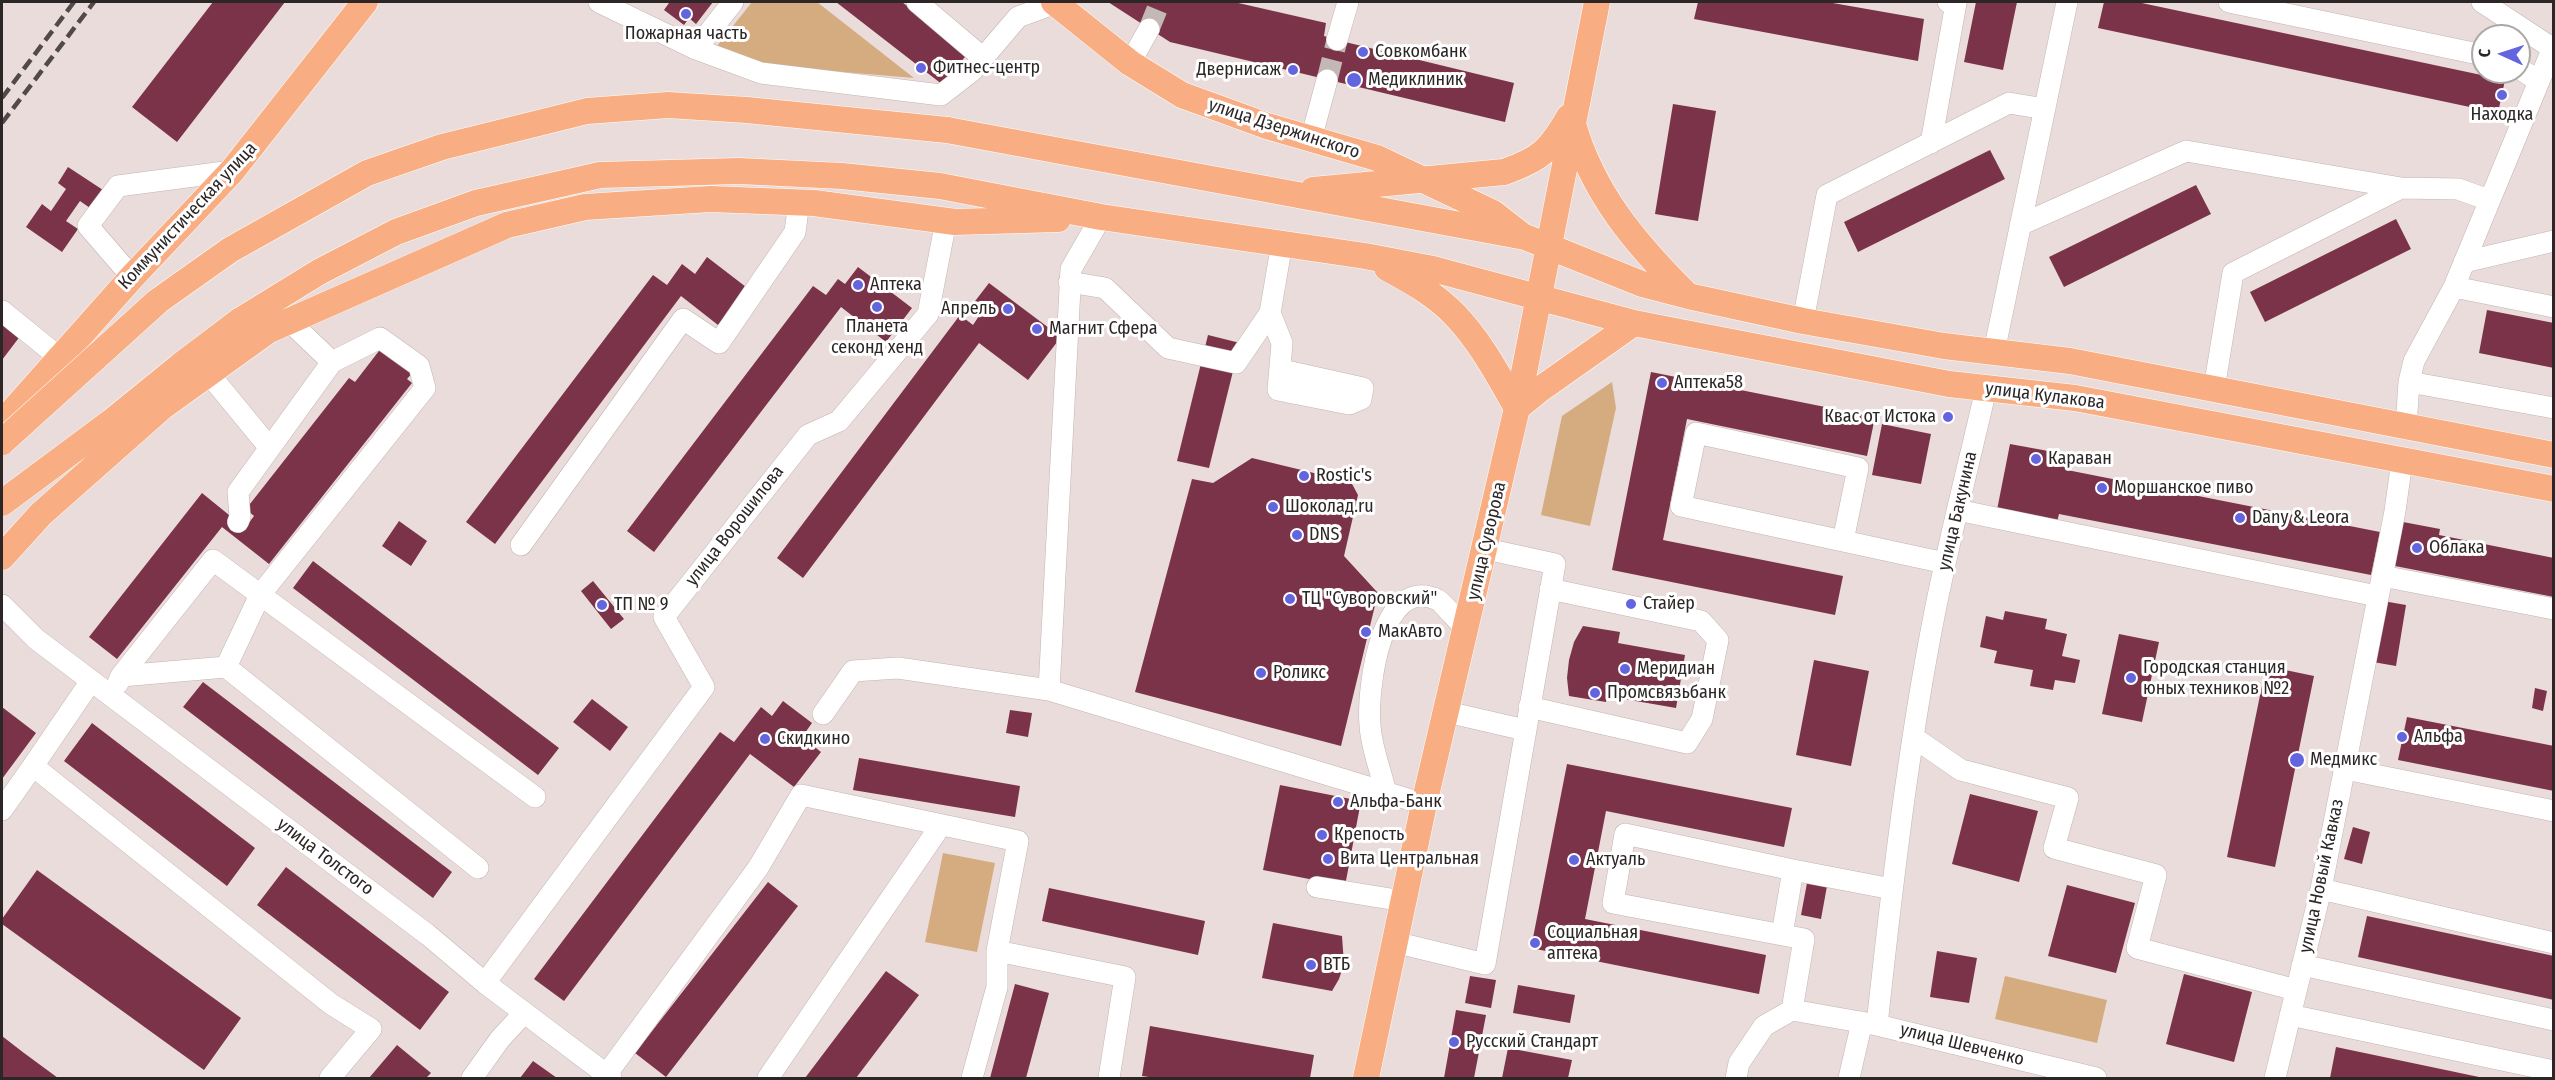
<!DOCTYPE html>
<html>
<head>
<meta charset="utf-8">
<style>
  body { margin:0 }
  #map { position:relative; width:2555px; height:1080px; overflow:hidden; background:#eadcda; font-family:"Fira Sans Condensed",sans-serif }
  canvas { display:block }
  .frame { position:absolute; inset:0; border:3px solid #2c2726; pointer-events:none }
  .north { position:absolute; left:2471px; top:24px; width:60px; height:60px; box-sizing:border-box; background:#fff; border:2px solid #aba9a8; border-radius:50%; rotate:273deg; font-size:16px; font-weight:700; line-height:24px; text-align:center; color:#2c2726 }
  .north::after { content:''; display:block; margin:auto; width:21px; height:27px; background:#6365de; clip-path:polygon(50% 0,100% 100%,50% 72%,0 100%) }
</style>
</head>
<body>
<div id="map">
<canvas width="2555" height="1080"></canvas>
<div class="frame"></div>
<div class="north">С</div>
</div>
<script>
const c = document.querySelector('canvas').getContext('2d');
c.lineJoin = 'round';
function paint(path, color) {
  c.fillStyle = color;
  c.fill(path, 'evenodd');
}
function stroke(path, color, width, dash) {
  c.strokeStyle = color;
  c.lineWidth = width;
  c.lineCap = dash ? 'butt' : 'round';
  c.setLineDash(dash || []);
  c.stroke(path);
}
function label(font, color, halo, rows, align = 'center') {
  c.font = font + ' "Fira Sans Condensed",sans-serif';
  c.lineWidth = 6;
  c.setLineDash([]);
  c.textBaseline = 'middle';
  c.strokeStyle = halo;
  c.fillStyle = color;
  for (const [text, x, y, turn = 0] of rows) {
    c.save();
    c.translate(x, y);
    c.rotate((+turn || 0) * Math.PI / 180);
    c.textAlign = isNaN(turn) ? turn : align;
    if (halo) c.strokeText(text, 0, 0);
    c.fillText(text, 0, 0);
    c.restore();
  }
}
const green = new Path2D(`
  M752,2h65l97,76 -153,-13 -44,-19z
  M1612,382l4,26 -26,118 -49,-11 21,-99z
  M943,853l52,10 -18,89 -52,-10z
  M2005,976l102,24 -10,43 -102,-24z`);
const building = new Path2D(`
  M213,2h72l-108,140 -45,-35z
  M667,2h46l-17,22 -7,-6 -5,7 -20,-15 5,-7z
  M836,2h66l66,51 -25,32z
  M1108,2h126l92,21 -2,13 13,4 177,43 -9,39 -335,-80z
  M1698,2h129l97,17 -6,42 -224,-42z
  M1976,2h41l-14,68 -39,-8z
  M2104,2h33l368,78 -7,33 -400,-85z
  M1673,104l43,7 -18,110 -43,-7z
  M1990,150l15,29 -147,73 -14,-30z
  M68,167l35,23 -13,18 -10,-7 -14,20 12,8 -16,23 -36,-25 16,-23 9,7 15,-22 -8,-6z
  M2196,185l15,29 -147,73 -15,-30z
  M2396,219l15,30 -146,73 -15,-30z
  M707,257l39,30 -28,38 -37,-29 -186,248 -29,-22 187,-247 14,10 15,-21 13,10z
  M858,267l54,41 -26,34 -45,-35 -187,245 -27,-21 186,-245 13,9 12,-16 7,5z
  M989,283l72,54 -33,43 -49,-37 -176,235 -26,-20 183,-243 13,10 6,-9 -10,-7z
  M2487,310l67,13v45l-75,-15z
  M2,320l19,15 -19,25z
  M1208,335l32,8 -31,125 -32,-7z
  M382,347l32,24 -7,8 5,4 -143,181 -47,-37 -105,132 -28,-22 113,-144 43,35 9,-12 -8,-7 103,-131 6,4z
  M1651,372l224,45 -8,39 -180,-37 -24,121 180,36 -8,39 -223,-45z
  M1882,424l49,10 -10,50 -49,-9z
  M2010,444l60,11 -3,15 313,62 -9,43 -312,-61 -2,8 -60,-12z
  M1252,458l99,24 7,13 -14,61 34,37 -37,153 -206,-54 57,-213 21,4z
  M399,521l28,20 -16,25 -29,-20z
  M2403,522l37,7 -1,6 115,23v39l-159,-31z
  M313,561l246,187 -21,27 -245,-187z
  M593,581l31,38 -13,10 -30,-38z
  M2383,601l23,4 -10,61 -23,-4z
  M2005,611l42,8 -2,10 22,5 -5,22 18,4 -5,23 -20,-3 -2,10 -23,-4 3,-16 -39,-7 3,-12 -17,-4 6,-31 17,4z
  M1583,626l37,6 -2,11 67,12 -9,53 -69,-12 -1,6 -37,-6 -2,-18 2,-18 5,-18z
  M2119,634l40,8 -17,80 -40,-8z
  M1814,660l55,11 -18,95 -55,-11z
  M2266,666l48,10 -39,191 -48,-10z
  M203,682l249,190 -19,26 -250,-191z
  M2535,688l12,3 -4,20 -11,-3z
  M592,699l36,28 -18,24 -37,-29z
  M783,701l29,22 -10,14 19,15 -27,35 -44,-33 -186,247 -30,-22 186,-247 14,10 27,-35 11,9z
  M2,707l34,26 -34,46z
  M1010,710l22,3 -4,24 -22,-4z
  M2407,717l147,29v45l-156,-31z
  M92,723l163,125 -28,38 -163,-125z
  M859,758l161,28 -5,31 -162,-27z
  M1567,764l225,44 -8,39 -178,-36 -21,108 181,36 -7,39 -228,-46z
  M1280,785l81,16 -16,85 -82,-16z
  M1970,794l68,17 -19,71 -67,-18z
  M2353,827l17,5 -8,32 -18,-5z
  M286,867l163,125 -29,38 -163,-125z
  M37,870l204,148 -37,52 -202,-146v-5z
  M768,882l30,24 -132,171 -31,-24z
  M1807,883l20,3 -6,33 -20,-4z
  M2067,885l68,18 -19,70 -68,-17z
  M1049,888l156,33 -7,34 -156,-34z
  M2367,916l187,40v44l-196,-43z
  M1273,923l69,13 2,28 -5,15 -7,12 -70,-13z
  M1937,951l40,7 -8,45 -39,-6z
  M886,971l33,24 -63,83h-51z
  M2184,974l68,18 -18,70 -68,-18z
  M1470,976l26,4 -5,28 -26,-5z
  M1015,984l34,9 -23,85h-36z
  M1518,985l57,10 -5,28 -57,-10z
  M1456,1010l30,5 -12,63h-30z
  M1150,1026l164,29 -4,23h-154l-14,-2z
  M2,1036l22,17 34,25h-56z
  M397,1045l34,28 -5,5h-57z
  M2336,1047l143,30v1h-149z
  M1508,1048l64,12 -4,18h-66z
  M533,1061l24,17h-37z`);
const minorTunnel = new Path2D(`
  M1149,29l11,-27
  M1327,80l10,-40`);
const minor = new Path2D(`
  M599,2l97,47 65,24 180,22 31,-24 46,-54 38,-14
  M917,2l66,56
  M2229,2l254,53
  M2482,2l70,46
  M1337,40l11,-38
  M696,49l37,-47
  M1130,63l19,-34
  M2519,68l19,13
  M1311,139l16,-59
  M1931,143l25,-140 -8,-1
  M1101,217l-30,52 -22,421 375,114
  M2020,225l166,-74 215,37 57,1 31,11
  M1282,243l-12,70 12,30 -4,47 71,14 12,-5 2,-11 -81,-18
  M2464,262l90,-21
  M132,277l-44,-51 30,-40 114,-15
  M1069,282l36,6 63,60 68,15 34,-50
  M2454,287l100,20
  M2,311l58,47
  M1803,321l24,-126 182,-92 36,6
  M1994,352l73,-350
  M209,374l60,73
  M2409,382l145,26
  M2214,389l19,-116 168,-85
  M2406,427l3,-45 5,-21 40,-74 100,-242
  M1957,510l420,86
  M238,522l2,-5 -2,-25 94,-130 -44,-42
  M1843,541l15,-73 -162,-35 -15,73 264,57
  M521,545l162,-226 36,24 76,-111 4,-30
  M2382,576l172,33
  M2,605l34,34 392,296 57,48 126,95
  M226,667l252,201
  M121,676l105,-9 34,-72 165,-207 -6,-22 -39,-28 -48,24
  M118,683l3,-7 92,-116 322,237
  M1529,707l158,36 15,-24 16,-79 -17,-19 -151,-32
  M1447,712l78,18
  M823,714l30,-43 45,-3 151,22
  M1913,737l48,33 107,28 -14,50 102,27 -19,73 159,42
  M33,766l58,-85
  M2345,769l209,42
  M1386,793c-5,-22 -15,-46 -16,-68 -3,-35 10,-152 68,-125 4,2 23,25 29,30
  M2,810l31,-44 298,238 40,25 -41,49
  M1793,870l99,19
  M1317,887l86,14
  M2321,889l233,54
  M1782,935l11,-65 -168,-36 -12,69 191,36 -12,71
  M1394,942l91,22 70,-400 -69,-15
  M997,951l128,26 -16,101
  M2302,965l252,55
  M485,983l219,-296 -40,-70 144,-182 31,-14 89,-107 18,-93
  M2290,1015l264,56
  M1877,1025c15,-139 31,-277 58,-414 15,-75 34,-148 51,-222
  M606,1075l152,-207 43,-73 217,46 -21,110v36l-25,91
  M472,1078l28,-39 24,-26
  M768,1078l173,-253
  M1736,1078l3,-15 25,-37 28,-16 85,15 219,53
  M1849,1078l13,-56
  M2275,1078l46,-189 74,-378 7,-50`);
const major = new Path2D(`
  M1054,2l76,61 52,32 85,31 110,32 116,55 27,21
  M1573,124c20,70 63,120 113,170
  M947,130l578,107 117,47 46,12 115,25 141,25 126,15 484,94
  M1313,190l191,-18c37,-13 46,-22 65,-55
  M1387,268c24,13 49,27 68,47 26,27 44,62 62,93l22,-18 95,-67
  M2,423l130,-146 100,-106 133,-169
  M2,503l109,-81 69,-56 61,-46 78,-48 77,-40 80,-29 124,-28 139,-4 103,5 98,10 161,31 264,39 68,13 201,54 46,9 269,52 126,14 479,91
  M2,557l39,-43 121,-107 107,-77 238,-105 78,-18 125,-8 104,4 141,19 103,-3
  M1366,1078l58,-274 93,-396 80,-406`);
const rail = new Path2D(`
  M2,98l72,-96
  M2,123l92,-121`);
const majorBridge = new Path2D(`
  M2,442l156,-141 72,-51 137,-77 75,-26 145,-36 81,-6 79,5 200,20`);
const markers = [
  [686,14,6,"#6365de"],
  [1363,52,6,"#6365de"],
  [921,68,6,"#6365de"],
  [1293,70,6,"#6365de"],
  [1354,80,8,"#6365de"],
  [2502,95,6,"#6365de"],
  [858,285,6,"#6365de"],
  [877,307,6,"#6365de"],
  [1008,309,6,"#6365de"],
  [1037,329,6,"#6365de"],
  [1662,383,6,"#6365de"],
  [1948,417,6,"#6365de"],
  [2036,459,6,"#6365de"],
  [1304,476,6,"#6365de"],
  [2102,488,6,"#6365de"],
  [1273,507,6,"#6365de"],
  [2240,518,6,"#6365de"],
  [1297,535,6,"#6365de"],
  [2417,548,6,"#6365de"],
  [1290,599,6,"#6365de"],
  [1631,604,6,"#6365de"],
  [602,605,6,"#6365de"],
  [1366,632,6,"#6365de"],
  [1625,669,6,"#6365de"],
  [1261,673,6,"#6365de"],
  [2131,678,6,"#6365de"],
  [1595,693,6,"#6365de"],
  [2402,737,6,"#6365de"],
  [765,739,6,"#6365de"],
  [2297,760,8,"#6365de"],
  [1338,802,6,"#6365de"],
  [1322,835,6,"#6365de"],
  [1328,859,6,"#6365de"],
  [1574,860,6,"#6365de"],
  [1535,943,6,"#6365de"],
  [1311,965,6,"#6365de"],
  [1454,1042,6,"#6365de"]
];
const poiNames = [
  ["Пожарная часть",686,34,"center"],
  ["Совкомбанк",1375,52],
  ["Фитнес-центр",933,68],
  ["Двернисаж",1281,70,"right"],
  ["Медиклиник",1368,80],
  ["Находка",2502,115,"center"],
  ["Аптека",870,285],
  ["Апрель",996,309,"right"],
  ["Планета",877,327,"center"],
  ["секонд хенд",877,348,"center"],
  ["Магнит Сфера",1049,329],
  ["Аптека58",1674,383],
  ["Квас от Истока",1936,417,"right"],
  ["Караван",2048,459],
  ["Rostic's",1316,476],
  ["Моршанское пиво",2114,488],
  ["Шоколад.ru",1285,507],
  ["Dany & Leora",2252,518],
  ["DNS",1309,535],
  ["Облака",2429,548],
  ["ТЦ \"Суворовский\"",1302,599],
  ["Стайер",1643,604],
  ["ТП № 9",614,605],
  ["МакАвто",1378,632],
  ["Городская станция",2143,668],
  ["юных техников №2",2143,689],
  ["Меридиан",1637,669],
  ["Роликс",1273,673],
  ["Промсвязьбанк",1607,693],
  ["Альфа",2414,737],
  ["Скидкино",777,739],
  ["Медмикс",2310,760],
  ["Альфа-Банк",1350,802],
  ["Крепость",1334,835],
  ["Вита Центральная",1340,859],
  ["Актуаль",1586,860],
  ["Социальная",1547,933],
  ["аптека",1547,954],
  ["ВТБ",1323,965],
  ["Русский Стандарт",1466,1042]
];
const streetNames = [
  ["улица Дзержинского",1284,129,18],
  ["Коммунистическая улица",188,216,-47],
  ["улица Кулакова",2045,396,7],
  ["улица Бакунина",1958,511,-77],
  ["улица Ворошилова",735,526,-52],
  ["улица Суворова",1487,541,-77],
  ["улица Толстого",325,857,37],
  ["улица Новый Кавказ",2322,876,-78],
  ["улица Шевченко",1962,1045,14]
];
paint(green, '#d5ac7f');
paint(building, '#7a3348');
stroke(minorTunnel, '#c4b8b6', 21, [21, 10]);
stroke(minor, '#c1b4b2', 22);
stroke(major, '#fff', 27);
stroke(minor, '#fff', 21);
stroke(major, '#f8ae82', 26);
stroke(rail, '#514a49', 4.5, [12, 6]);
stroke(majorBridge, '#fff', 27, []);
stroke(majorBridge, '#f8ae82', 26);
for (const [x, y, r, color] of markers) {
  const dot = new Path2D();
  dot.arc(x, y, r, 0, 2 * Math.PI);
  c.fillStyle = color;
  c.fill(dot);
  stroke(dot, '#fff', 2);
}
label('18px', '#2c2726', '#fff', poiNames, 'left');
label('18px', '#2c2726', '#fff', streetNames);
</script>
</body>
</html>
